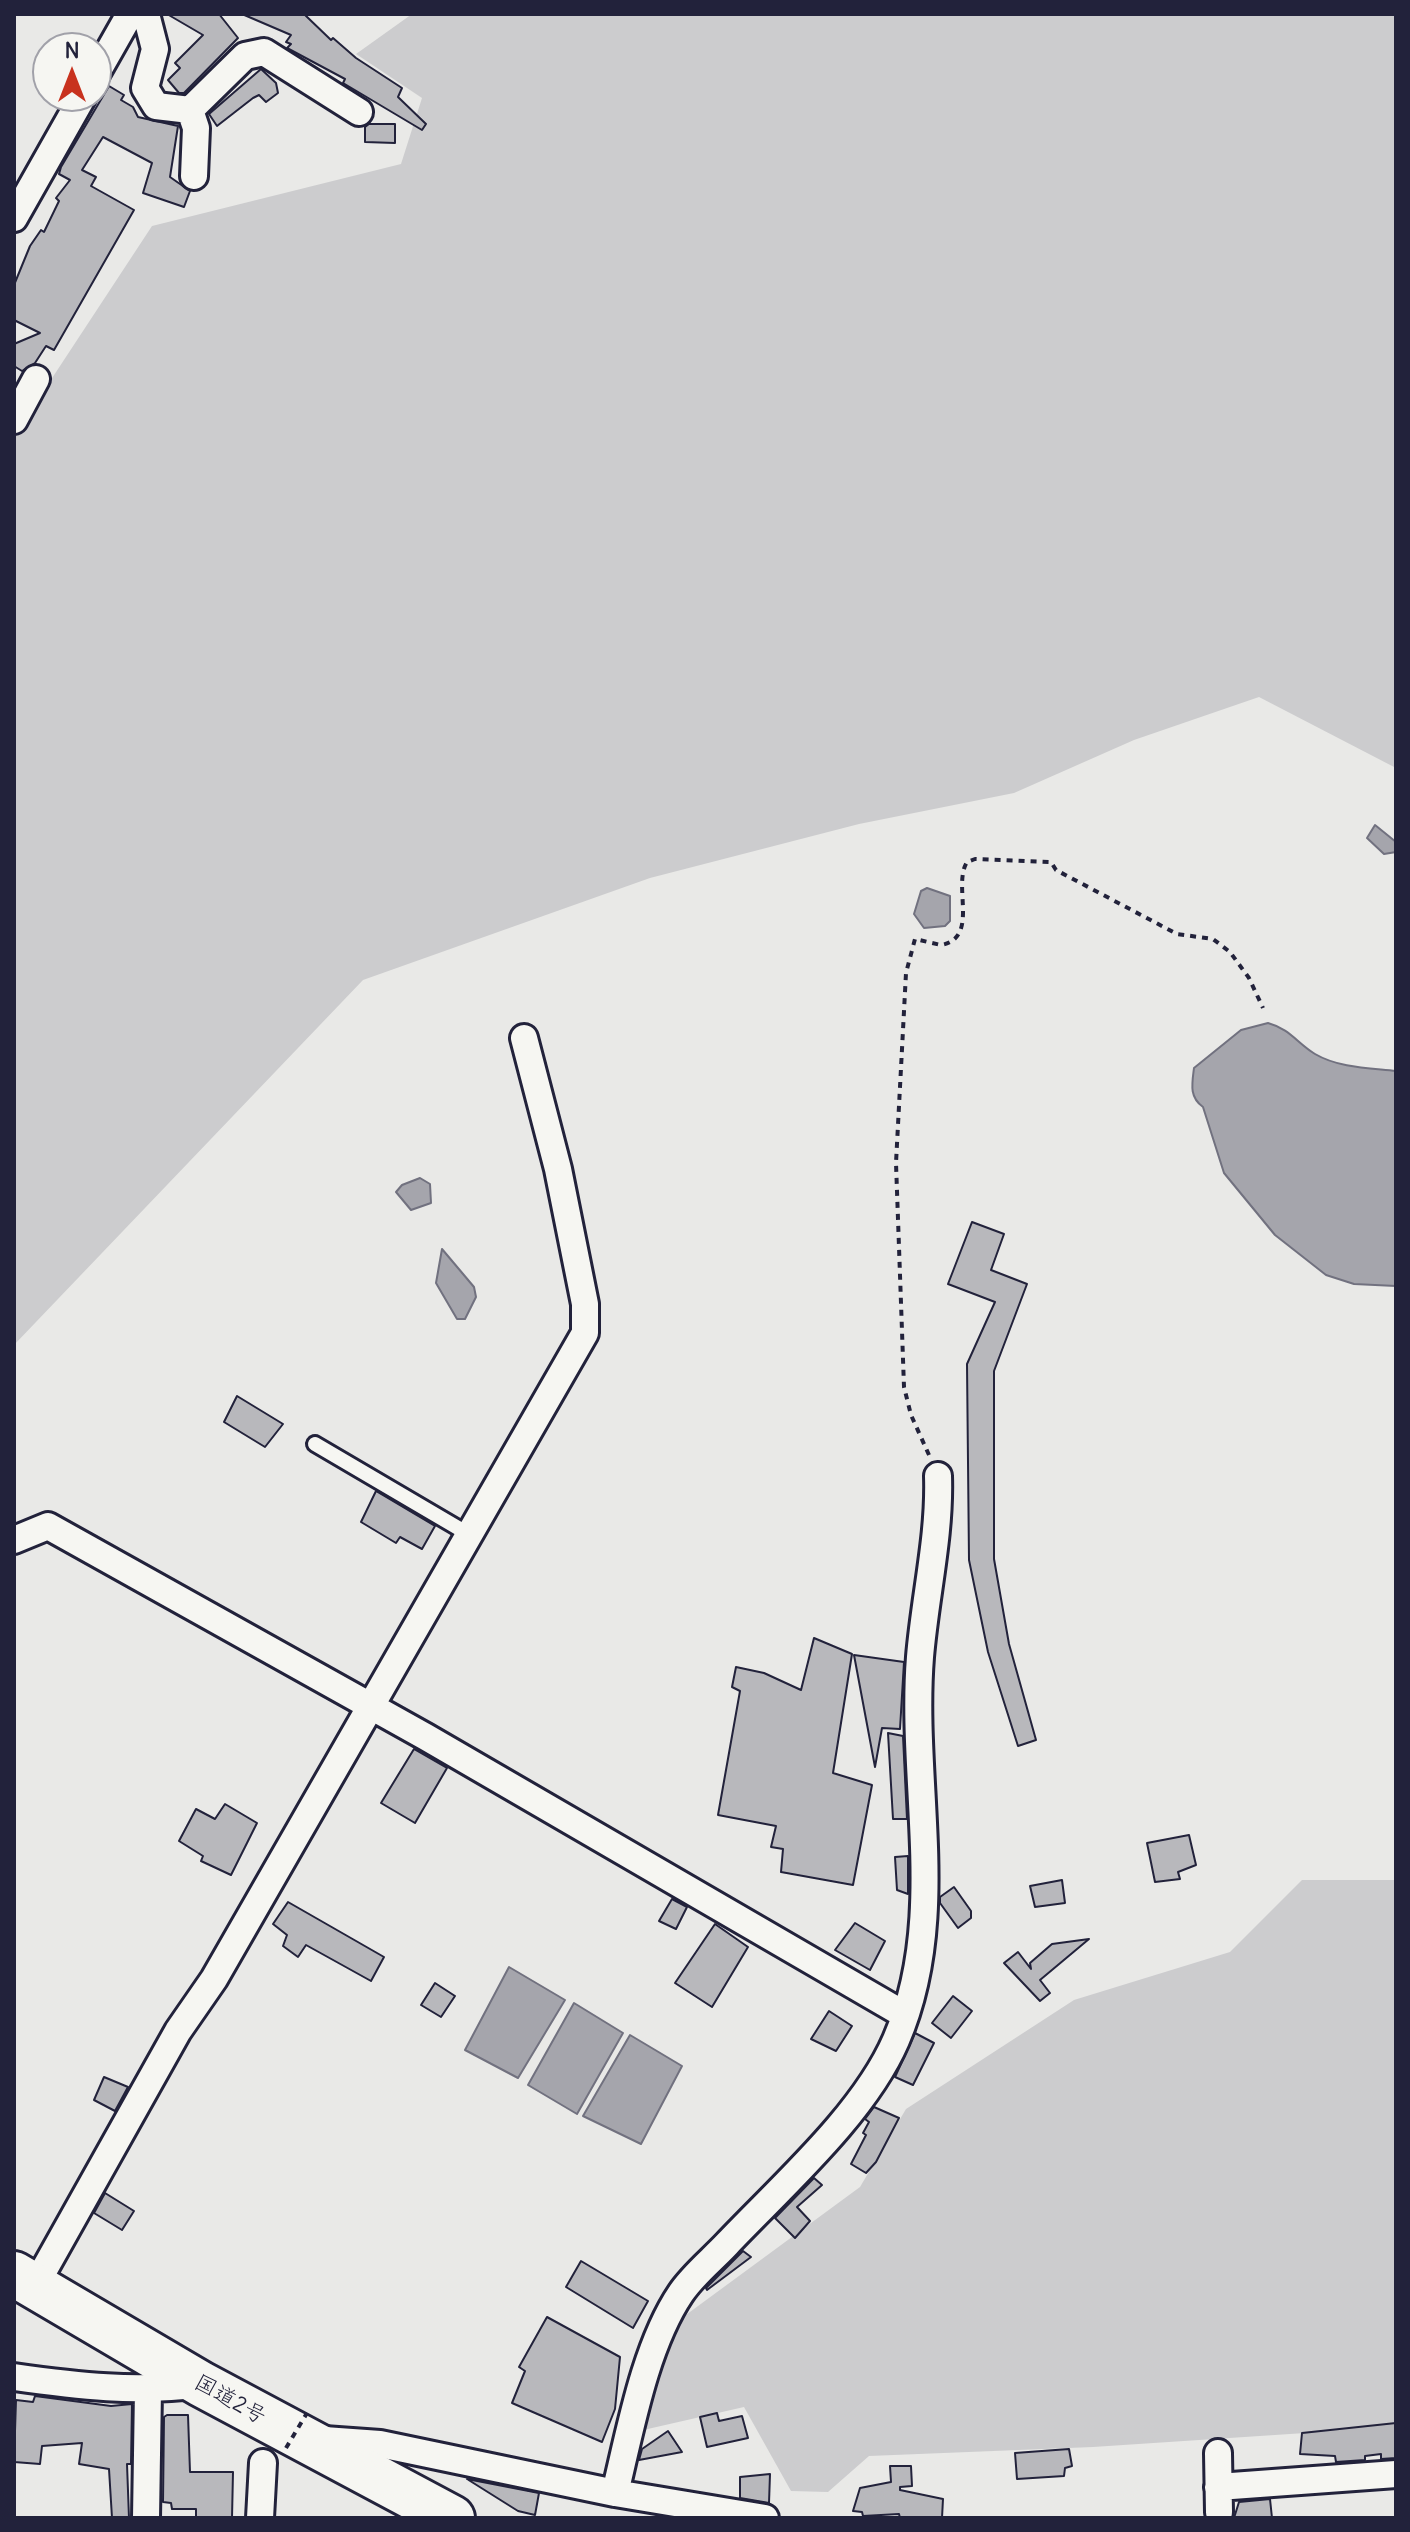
<!DOCTYPE html>
<html>
<head>
<meta charset="utf-8">
<style>
  body { margin:0 }
  #map { position:relative; width:1410px; height:2532px; overflow:hidden; background:#e9e9e7; font-family:Delius,sans-serif }
  canvas { display:block }
  .frame { position:absolute; inset:0; border:16px solid #22223b; pointer-events:none }
  .north { position:absolute; left:32px; top:32px; width:80px; height:80px; box-sizing:border-box; background:#f6f6f2; border:2px solid #a1a1a9; border-radius:50%; rotate:0deg; font-size:22px; font-weight:700; line-height:32px; text-align:center; color:#22223b }
  .north::after { content:''; display:block; margin:auto; width:28px; height:36px; background:#c8321e; clip-path:polygon(50% 0,100% 100%,50% 72%,0 100%) }
</style>
</head>
<body>
<div id="map">
<canvas width="1410" height="2532"></canvas>
<div class="frame"></div>
<div class="north">N</div>
</div>
<script>
const c = document.querySelector('canvas').getContext('2d');
c.lineJoin = 'round';
function paint(path, color) {
  c.fillStyle = color;
  c.fill(path, 'evenodd');
}
function stroke(path, color, width, dash) {
  c.strokeStyle = color;
  c.lineWidth = width;
  c.lineCap = dash ? 'butt' : 'round';
  c.setLineDash(dash || []);
  c.stroke(path);
}
function label(font, color, halo, rows, align = 'center') {
  c.font = font + ' Delius,"Klee One",sans-serif';
  c.lineWidth = 7;
  c.setLineDash([]);
  c.textBaseline = 'middle';
  c.strokeStyle = halo;
  c.fillStyle = color;
  for (const [text, x, y, turn = 0] of rows) {
    c.save();
    c.translate(x, y);
    c.rotate((+turn || 0) * Math.PI / 180);
    c.textAlign = isNaN(turn) ? turn : align;
    if (halo) c.strokeText(text, 0, 0);
    c.fillText(text, 0, 0);
    c.restore();
  }
}
const green = new Path2D(`
  M412,14h984v754l-137,-71 -125,43 -120,53 -155,31 -209,54 -287,102 -349,365v-909l138,-210 249,-62 21,-66 -66,-44z
  M1302,1880h94v547l-303,20 -224,9 -41,36 -37,-1 -47,-84 -105,24 40,-111 181,-133 46,-78 168,-109 156,-48z`);
const water = new Path2D(`
  M1375,825l21,17v10l-12,2 -17,-16z
  M927,888l23,8v25l-5,5 -21,2 -10,-14 7,-23z
  M1268,1023c22,6 29,20 47,31 24,14 54,14 81,17v215l-42,-2 -28,-9 -51,-40 -51,-62 -21,-66c-14,-10 -11,-23 -9,-39l47,-38z
  M420,1178l10,6 1,19 -20,7 -15,-18 6,-7z
  M442,1249l32,38 2,10 -11,22h-8l-21,-36z
  M509,1967l56,33 -47,78 -53,-28z
  M574,2003l49,30 -46,81 -49,-29z
  M630,2035l52,31 -41,78 -58,-28z`);
const building = new Path2D(`
  M167,14h52l19,24 -54,55h-5l-11,-13 12,-12 -5,-5 28,-28z
  M242,14h62l27,26 2,-2 23,20 46,30 -4,9 28,27 -4,6 -79,-47 2,-4 -58,-31 4,-4 -5,-2 5,-7z
  M261,69l15,14 2,10 -12,9 -7,-7 -6,3 -36,28 -8,-12z
  M109,86l15,9 -3,5 12,7 5,10 40,9 -8,51 20,14 -6,16 -41,-14 9,-30 -49,-26 -21,33 14,7 -5,9 43,24 -80,140 -8,-4 -11,17 -13,8 -8,-5v-22l26,-11 -26,-13v-35l16,-39 11,-16 3,2 15,-31 -3,-3 14,-18 -11,-6 2,-7z
  M369,124h26v19l-30,-1v-15z
  M972,1222l32,12 -13,36 36,14 -33,87v188l15,85 27,96 -18,6 -30,-94 -19,-92 -2,-196 28,-62 -47,-18z
  M237,1396l46,28 -18,23 -41,-25z
  M376,1491l59,35 -13,23 -22,-12 -4,6 -35,-21z
  M814,1638l38,16 -19,119 39,12 -19,100 -72,-13 2,-23 -12,-2 5,-21 -58,-11 22,-124 -8,-4 4,-20 28,6 37,17z
  M854,1655l50,7 -4,67 -18,-1 -7,39z
  M888,1733l15,3 4,83h-14z
  M414,1749l33,19 -32,55 -34,-20z
  M225,1804l32,19 -26,52 -30,-14 2,-5 -24,-15 17,-32 19,10z
  M1189,1835l7,30 -18,7 2,7 -25,3 -8,-39z
  M908,1856v38l-11,-4 -2,-33z
  M1062,1880l3,23 -30,4 -5,-21z
  M954,1887l17,24v7l-13,10 -18,-25v-6z
  M672,1899l15,8 -11,22 -17,-8z
  M288,1902l96,55 -13,24 -65,-36 -8,12 -15,-11 4,-11 -14,-11z
  M855,1923l30,18 -15,29 -35,-20z
  M715,1924l33,23 -36,60 -37,-24z
  M1089,1939l-49,41 10,13 -10,8 -36,-38 14,-11 13,17 -1,-6 22,-19z
  M435,1983l20,13 -14,21 -20,-12z
  M953,1996l19,15 -21,27 -19,-15z
  M829,2011l23,15 -16,25 -25,-12z
  M915,2033l19,10 -21,42 -18,-8z
  M104,2077l24,10 -13,24 -21,-11z
  M874,2107l25,11 -23,44 -10,11 -15,-9 15,-29 -3,-2 6,-11 -4,-3z
  M814,2178l8,7 -25,22 13,14 -15,17 -20,-20z
  M105,2193l29,18 -12,19 -28,-17z
  M743,2251l8,6 -44,33 -1,-2z
  M581,2261l67,40 -15,27 -67,-41z
  M547,2317l73,40 -5,52 -13,33 -90,-39 13,-32 -6,-4z
  M35,2396l76,10 21,-2 -1,60h-4l2,54h-17l-3,-49 -30,-5 3,-21 -40,3 -2,18 -26,-2 2,-62 17,2z
  M717,2413l2,8 23,-5 6,22 -41,9 -7,-30z
  M167,2415h21l2,57h43l-1,46h-36v-9h-24l-1,-6 -8,-1 1,-85z
  M1396,2423v35l-15,1v-5l-16,2v4l-29,2 -1,-6 -35,-2 2,-21z
  M668,2431l14,21 -43,8 3,-11z
  M1069,2449l3,17 -7,2 -1,8 -47,3 -2,-26z
  M890,2466h21l1,20 -12,1v3l43,9 -1,19h-42l-1,-4 -36,2 -1,-4 -9,-1 7,-23 31,-6z
  M770,2474l-1,29 -29,-5v-21z
  M467,2479l72,14 -4,22 -17,-4z
  M1270,2499l2,19h-38l5,-16z`);
const path = new Path2D(`
  M929,1455l-18,-40 -7,-28 -8,-224 10,-190 9,-34 26,6c39,-7 11,-59 26,-83l8,-3 76,3 5,8 121,64 36,5 17,13 19,26 14,30`);
const lane = new Path2D(`
  M315,1444l155,91`);
const street = new Path2D(`
  M146,14l9,35 -10,39 11,18 34,4 55,-54 19,-4 95,60
  M96,74l34,-60
  M190,110l6,18 -2,48
  M14,218l69,-122
  M14,420l22,-41
  M14,1540l34,-14 378,211 479,278
  M35,2286l143,-255 36,-52 371,-646v-29l-27,-135 -34,-131
  M14,2377c63,9 123,16 187,7
  M324,2440l56,4 235,49 150,25
  M1218,2453l1,59
  M1218,2487l178,-13
  M615,2493c15,-62 30,-147 66,-200 12,-18 31,-33 46,-49 55,-58 137,-130 169,-204 53,-122 14,-255 24,-383 5,-61 20,-120 18,-181
  M146,2518l2,-128
  M260,2518l3,-55`);
const highway = new Path2D(`
  M14,2274l187,110 251,134`);
const pathBridge = new Path2D(`
  M286,2448l21,-35`);
const streetNames = [
  ["国道2号",230,2400,29]
];
paint(green, '#ccccce');
paint(water, '#a5a5ac');
stroke(water, '#71717f', 2);
paint(building, '#b8b8bc');
stroke(building, '#22223b', 2);
stroke(lane, '#22223b', 20);
stroke(street, '#22223b', 32);
stroke(highway, '#22223b', 50);
stroke(path, '#22223b', 4, [6, 6]);
stroke(lane, '#f6f6f2', 14);
stroke(street, '#f6f6f2', 26);
stroke(highway, '#f6f6f2', 44);
stroke(pathBridge, '#22223b', 4, [6, 6]);
label('22px', '#22223b', '#f6f6f2', streetNames);
</script>
</body>
</html>
